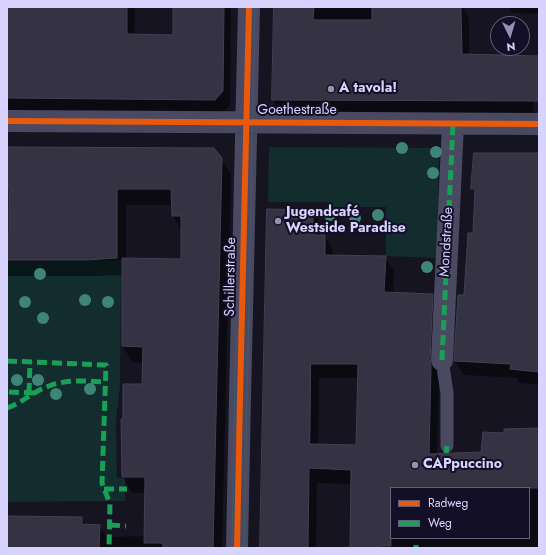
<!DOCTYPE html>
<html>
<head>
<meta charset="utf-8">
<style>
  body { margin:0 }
  #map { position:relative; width:546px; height:555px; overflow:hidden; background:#161421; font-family:Jost,sans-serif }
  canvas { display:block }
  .frame { position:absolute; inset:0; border:8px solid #d9d4ff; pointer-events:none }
  .legend { position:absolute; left:390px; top:487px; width:140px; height:52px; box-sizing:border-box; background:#130f26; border:1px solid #625e7d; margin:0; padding:5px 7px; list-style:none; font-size:12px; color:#d9d4ff }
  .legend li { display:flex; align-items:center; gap:8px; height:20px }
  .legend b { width:20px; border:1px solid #625e7d }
  .north { position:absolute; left:490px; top:16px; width:40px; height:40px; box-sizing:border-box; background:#130f26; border:1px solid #625e7d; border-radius:50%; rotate:175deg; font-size:11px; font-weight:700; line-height:16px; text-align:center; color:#d9d4ff }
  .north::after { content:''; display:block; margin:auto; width:14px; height:18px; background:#9591b1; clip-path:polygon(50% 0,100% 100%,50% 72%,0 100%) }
</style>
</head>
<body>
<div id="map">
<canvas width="546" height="555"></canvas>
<div class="frame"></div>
<ul class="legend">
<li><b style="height:5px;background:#e8590c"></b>Radweg</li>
<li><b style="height:5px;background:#1a9f57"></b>Weg</li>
</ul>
<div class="north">N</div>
</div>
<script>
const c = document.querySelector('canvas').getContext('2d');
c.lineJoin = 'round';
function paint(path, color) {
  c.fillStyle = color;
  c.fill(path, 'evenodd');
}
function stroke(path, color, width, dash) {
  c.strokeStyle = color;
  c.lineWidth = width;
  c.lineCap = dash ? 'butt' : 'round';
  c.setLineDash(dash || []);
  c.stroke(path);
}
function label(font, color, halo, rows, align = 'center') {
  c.font = font + ' Jost,sans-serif';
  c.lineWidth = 4;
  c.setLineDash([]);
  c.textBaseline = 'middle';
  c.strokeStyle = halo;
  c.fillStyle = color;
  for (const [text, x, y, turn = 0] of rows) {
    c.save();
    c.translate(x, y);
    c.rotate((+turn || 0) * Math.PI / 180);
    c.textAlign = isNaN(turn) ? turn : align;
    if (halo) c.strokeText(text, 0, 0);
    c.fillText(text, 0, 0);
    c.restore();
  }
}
const green = new Path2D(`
  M269,147l170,1 -2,110 -51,-2v-49h-57v-5h-61z
  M121,260l-1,126 -4,35 1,57h8v23l-118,1v-241z`);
const shadow = new Path2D(`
  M7,7h128l-1,28 40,1v-29h57l-1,98 -7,8 -216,-1z
  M275,7h187l7,11v38l67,15 -3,44 -252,-1 -8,-15z
  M509,7h30v7l-26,-1z
  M7,147l214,11 10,17 -9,373h-215v-31l75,1 4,7 13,1 7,11 40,-1v-43h-14l-9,-17 20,-91 1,-22 -12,-1 -9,-16v-71l-26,1h-90v-42h3v-29h-3zM126,205h46l1,11 9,16v28l-56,-1z
  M539,154v231l-19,-2 -3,-5 -53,-3 -9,-14 19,-127 2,-40 -4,-5z
  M313,211l8,14v11h4l8,15v5l52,1 9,15 -1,22 39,1 8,15 -3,65 2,6 -2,74 45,-2 23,-19 34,-5v119h-188l1,-64 -35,-1 -1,65h-54zM319,378h40l-2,68h-39zM391,488h138v50h-138z`);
const building = new Path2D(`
  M7,7h120v27l46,1v-28h51l-1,84 -8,9 -208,-2z
  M274,7h40l-1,13h59v-13h89l1,47 77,2v45l-267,-1z
  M7,147l207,1 8,10 -9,390h-50v-5h-19l1,-66h-23l-1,-58h2v-35h19l1,-37 -21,-1v-88l59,1v-43h-9l-1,-27h-54v69l-30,2h-80v-27h2v-45h-2z
  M474,153h65v219l-29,-3 1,-5 -57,-3 4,-66h6l4,-62h5l2,-44h-4z
  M267,209l46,1v25h12v20l61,1 -2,36 49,2 -3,65 1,7 -2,88 52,-2 2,-20 21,1v-4l35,-1v60h-148v58h-11v2h-30l1,-78 -42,-2 -1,80h-48zM311,364h47l-2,81 -46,-1z
  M7,516l75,1v7l18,1 -1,23h-92z`);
const lane = new Path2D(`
  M442,360l5,33v53`);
const street = new Path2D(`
  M7,121l532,3
  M442,360l11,-236
  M237,548l3,-150 9,-391`);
const tram = new Path2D(`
  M232,548l3,-181 3,-33 7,-31
  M244,548l11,-541`);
const quiet = new Path2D(`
  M442,360l11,-236
  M7,361l99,4 -4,118 8,21 -1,44
  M9,392l25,1
  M29,393l1,-31
  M7,408c15,-5 27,-17 42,-22 18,-7 38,-5 56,-4
  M446,453l1,-7
  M104,489h23
  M110,525l16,1
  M416,548v-3`);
const cycleway = new Path2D(`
  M7,121l532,3
  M237,548l3,-150 9,-391`);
const trees = [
  [402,148],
  [436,152],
  [433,173],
  [330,215],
  [378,215],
  [355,218],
  [427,267],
  [40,274],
  [85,300],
  [25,302],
  [108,302],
  [43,318],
  [17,380],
  [38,380],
  [90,389],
  [56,394]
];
const markers = [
  [331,89,4,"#9591b1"],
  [278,221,4,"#9591b1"],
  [415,465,4,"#9591b1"]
];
const poiNames = [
  ["A tavola!",339,89],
  ["Jugendcafé",286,213],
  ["Westside Paradise",286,229],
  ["CAPpuccino",423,465]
];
const streetNames = [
  ["Goethestraße",297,111],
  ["Mondstraße",447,242,-87],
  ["Schillerstraße",231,277,-89]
];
paint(green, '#132c2d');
paint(shadow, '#0007');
paint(building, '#343243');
stroke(building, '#433f54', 1);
stroke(lane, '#4a4962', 13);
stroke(street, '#4a4962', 22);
stroke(tram, '#43596b', 1);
stroke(quiet, '#1a9f57', 5, [10, 5]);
stroke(cycleway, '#e8590c', 6);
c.fillStyle = '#3e8478';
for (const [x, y] of trees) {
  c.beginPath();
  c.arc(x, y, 6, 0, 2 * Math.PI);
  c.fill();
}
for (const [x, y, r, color] of markers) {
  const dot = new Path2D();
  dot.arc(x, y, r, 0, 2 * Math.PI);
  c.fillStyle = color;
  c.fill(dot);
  stroke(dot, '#130f26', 1.5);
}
label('bold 14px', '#d9d4ff', '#130f26', poiNames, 'left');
label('14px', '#d9d4ff', '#130f26', streetNames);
</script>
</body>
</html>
